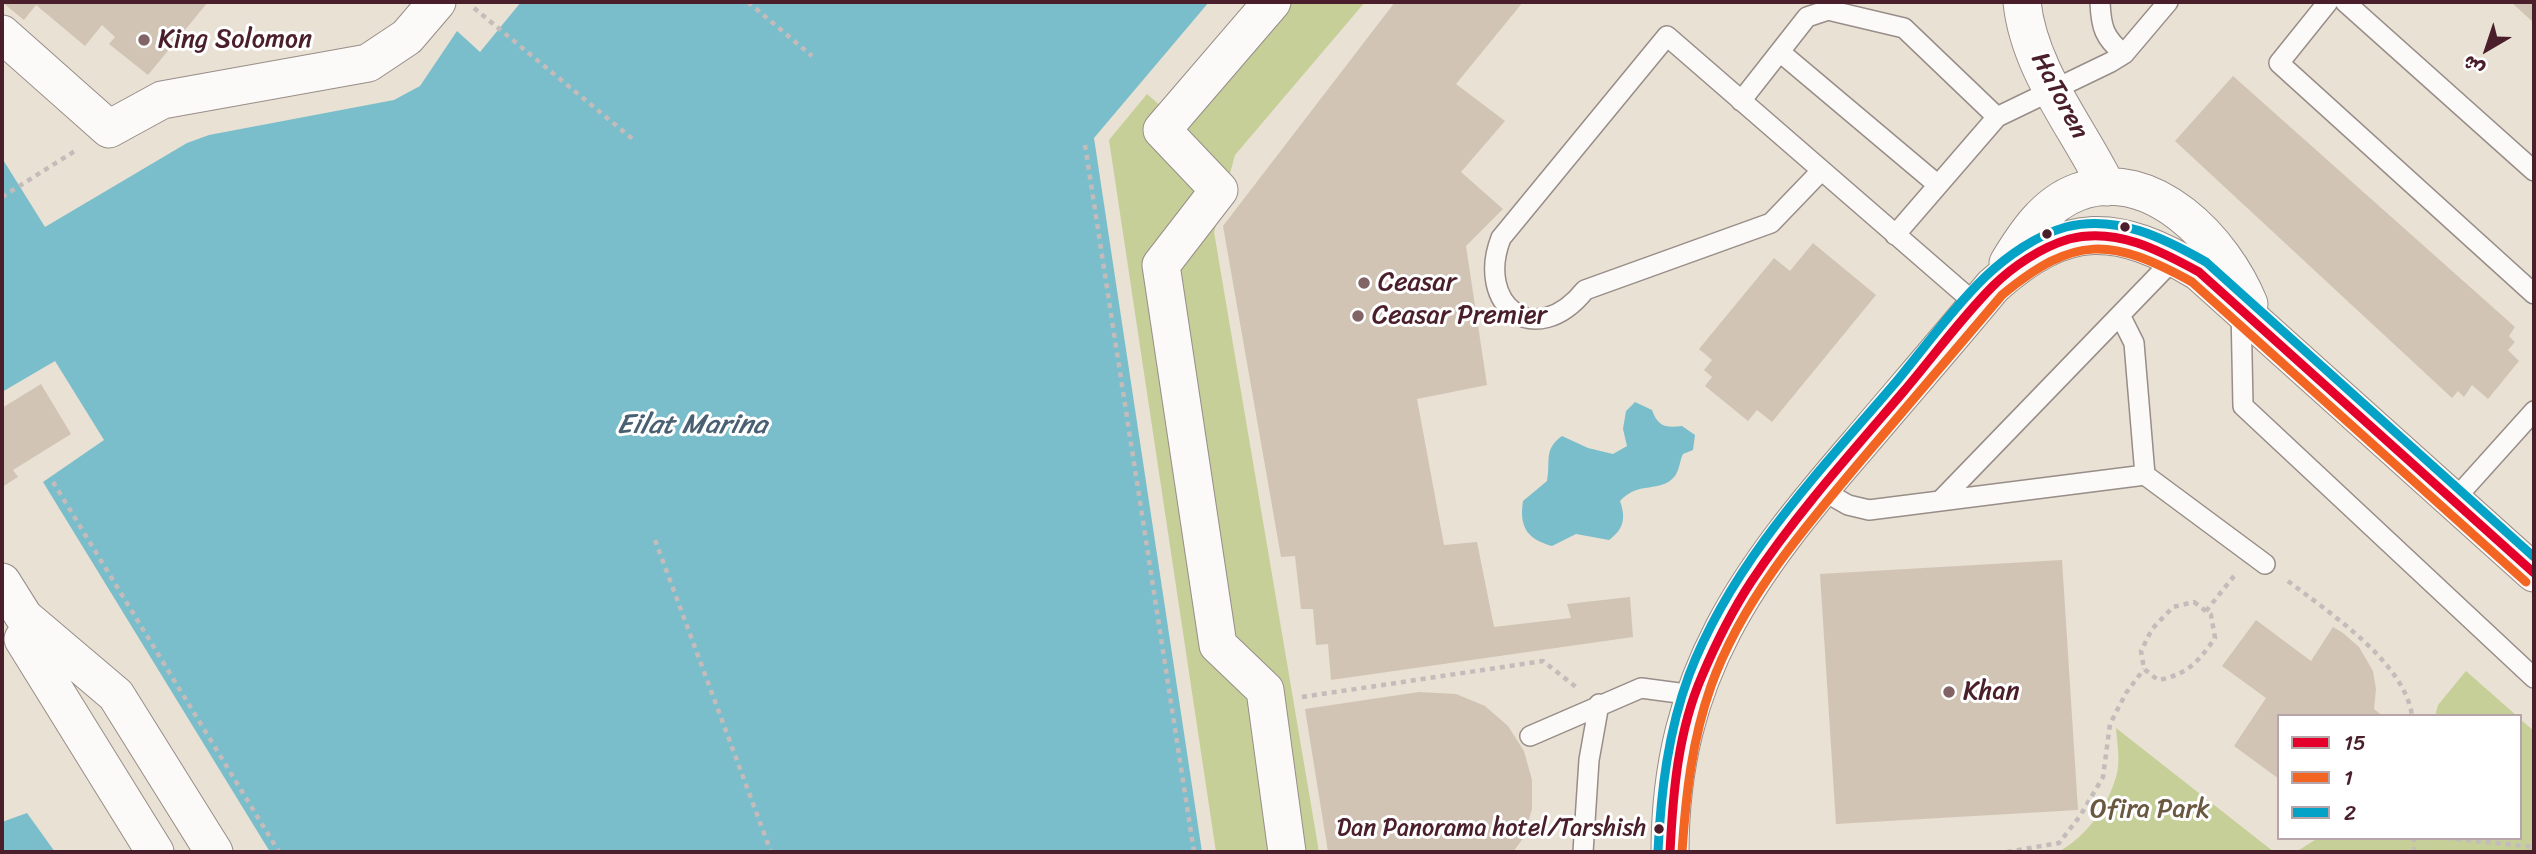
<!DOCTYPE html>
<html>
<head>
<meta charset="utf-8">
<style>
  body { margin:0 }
  #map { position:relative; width:2536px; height:854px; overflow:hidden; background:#e9e1d3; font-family:Sriracha,"Playpen Sans Arabic",sans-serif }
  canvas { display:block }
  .frame { position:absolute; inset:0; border:4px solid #4a1f2b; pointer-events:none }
  .legend { position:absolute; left:2277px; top:714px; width:245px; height:126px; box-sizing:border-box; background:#fff; border:2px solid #b7a5aa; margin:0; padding:9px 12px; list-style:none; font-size:21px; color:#4a1f2b }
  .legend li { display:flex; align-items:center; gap:14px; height:35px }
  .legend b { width:35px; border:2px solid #b7a5aa }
  .north { position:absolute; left:2452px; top:14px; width:70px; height:70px; -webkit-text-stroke:5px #fff; paint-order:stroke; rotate:219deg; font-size:19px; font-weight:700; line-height:28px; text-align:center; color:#4a1f2b }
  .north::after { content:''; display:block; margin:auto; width:24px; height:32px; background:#4a1f2b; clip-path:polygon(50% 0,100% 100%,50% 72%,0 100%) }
</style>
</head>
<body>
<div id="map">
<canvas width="2536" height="854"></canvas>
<div class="frame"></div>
<ul class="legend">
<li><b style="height:9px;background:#e4002b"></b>15</li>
<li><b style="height:9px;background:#f26522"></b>1</li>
<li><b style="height:9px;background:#04a2c6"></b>2</li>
</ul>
<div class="north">ش</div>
</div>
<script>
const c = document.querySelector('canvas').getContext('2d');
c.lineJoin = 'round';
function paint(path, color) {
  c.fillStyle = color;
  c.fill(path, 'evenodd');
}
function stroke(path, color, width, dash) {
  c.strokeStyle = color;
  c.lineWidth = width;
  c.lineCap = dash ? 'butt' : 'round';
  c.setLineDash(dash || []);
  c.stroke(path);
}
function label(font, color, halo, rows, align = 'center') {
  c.font = font + ' Sriracha,sans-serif';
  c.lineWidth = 6;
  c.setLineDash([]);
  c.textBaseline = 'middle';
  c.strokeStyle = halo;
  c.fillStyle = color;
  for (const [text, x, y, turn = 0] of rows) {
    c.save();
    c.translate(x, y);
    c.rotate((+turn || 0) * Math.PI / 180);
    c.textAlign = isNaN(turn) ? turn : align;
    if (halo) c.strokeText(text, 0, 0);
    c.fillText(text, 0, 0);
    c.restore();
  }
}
const green = new Path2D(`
  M1292,2h73l-130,153 -21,77 105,620h-103l-107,-712 38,-46 40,35z
  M2466,671l51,45h-82l3,-11z
  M2520,719l14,12v121h-238l22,-14h202z
  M2116,728l158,124h-216c28,-15 49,-44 58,-75 5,-14 1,-34 0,-49z`);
const water = new Path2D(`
  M521,2h688l-115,136 108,714h-932l-227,-370 61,-42 -49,-79 -53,31v-234l43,69 142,-84 22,-8 185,-35 26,-14 37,-55 23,21z
  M1635,402l17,8c6,17 14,18 30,16l13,9 -2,15 -10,4c-3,6 -4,17 -8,22 -15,18 -36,4 -55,25 6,17 4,28 -11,39l-33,-6 -24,12c-25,-7 -33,-19 -29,-45l24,-20c4,-21 -4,-31 15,-45l26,12 25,6 14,-8 -4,-17 3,-18z
  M27,813l28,39h-53v-30z`);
const building = new Path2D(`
  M2,2h206l-60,73 -39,-31 6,-7 -13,-12 -17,21 -49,-41 -12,15z
  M1395,2h128l-67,82 49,37 -44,51 42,37 -37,37 21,139 -70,14 27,146 33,-3 17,85 77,-9 -4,-14 63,-7 3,40 -302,43 -3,-36 -12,1 -3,-36h-12l-6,-53 -14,1 -58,-331z
  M2511,2h23v21z
  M2233,76l282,251 -6,9 6,6 -7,8 11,11 -31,38 -16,-14 -8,12 -6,-6 -6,7 -277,-257z
  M1813,243l63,52 -104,127 -15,-12 -9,11 -43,-35 7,-9 -8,-7 8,-10 -13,-11 75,-91 16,13z
  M41,384l30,50 -58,36 5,7 -16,10v-79z
  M2062,560l16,250 -242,14 -16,-250z
  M2256,620l55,41 22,-34 10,6 16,14 14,24 3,18 -2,20 9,7h-104v63l-45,-33 32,-48 -44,-32z
  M1419,692l37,2 29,12 23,20 16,25 8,29v29l-8,28 -11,15h-185l-23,-143z`);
const path = new Path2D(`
  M748,2l64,54
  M474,8l161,133
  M1085,145l109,707
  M2,197l76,-48
  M53,482l226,370
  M655,540l116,312
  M2288,581c40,31 117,81 124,135
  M2194,602l17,13 4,23c-16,23 -28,37 -57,42l-14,-11 -3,-18 11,-22 21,-22z
  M2206,611l28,-35
  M1302,697l241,-36 33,26
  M2446,838l88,9
  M2007,852l52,-9 21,-27 23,-39 7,-53 16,-31 18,-24
  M2414,852v-14`);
const lane = new Path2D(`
  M2100,2c1,25 4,36 24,52
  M2328,2l-49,61 255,231
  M2345,2l189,169
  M1780,52l158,133
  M1741,101l66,-84 21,-7 76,18 93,89
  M1821,171l-50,52 -186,67c-50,62 -110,15 -84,-52l166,-202 310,269
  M1895,235l102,-118 114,-55 13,-8 44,-52
  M2241,308l2,98 291,272
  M2120,315l14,28 11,132
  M1820,489l28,16 21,5 276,-35 120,89
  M2454,500l80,-89
  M1940,501l235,-243
  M1530,736l111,-48 53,7
  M1583,852l6,-92 10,-56`);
const street = new Path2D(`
  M1272,2l-110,128 57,60 -58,75 57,380 47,45 22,162
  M2022,2c7,68 55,124 85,185
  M2,34l107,95 53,-29 206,-37 39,-26 30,-35
  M2008,263c17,-28 37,-59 70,-71 75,-27 146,50 171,112
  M2,582l22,35 92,78 98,157
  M23,639l132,213
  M1670,852c0,-177 79,-281 189,-408 45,-53 90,-105 134,-158 74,-66 123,-64 206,-14l335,301`);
const bus1 = new Path2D(`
  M1670,852c3,-60 8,-121 32,-176 14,-33 30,-65 49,-94 45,-68 100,-129 153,-191 29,-34 57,-73 89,-105 20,-20 49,-39 76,-47 47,-12 90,11 130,33l335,301`);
const bus2 = new Path2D(`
  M1682,852c4,-58 10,-112 29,-166 31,-87 95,-160 153,-229 46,-54 92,-108 138,-162 73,-60 108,-58 190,-13l334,300`);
const bus3 = new Path2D(`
  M1658,851c3,-60 10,-119 31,-176 43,-113 130,-203 207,-293 29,-35 57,-74 89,-105 22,-21 52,-42 81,-50 50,-13 98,11 140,35l328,295`);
const markers = [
  [144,40,7,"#826366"],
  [2125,227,6,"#4a1f2b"],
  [2047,234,6,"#4a1f2b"],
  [1364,283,7,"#826366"],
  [1358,316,7,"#826366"],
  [1949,692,7,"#826366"],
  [1659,829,6,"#4a1f2b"]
];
const busNames = [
  ["Dan Panorama hotel/Tarshish",1646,829]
];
const poiNames = [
  ["King Solomon",158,40],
  ["Ceasar",1378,283],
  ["Ceasar Premier",1372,316],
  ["Khan",1963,692]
];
const streetNames = [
  ["HaToren",2059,96,62]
];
const parkNames = [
  ["Ofira Park",2150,810]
];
const waterNames = [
  ["Eilat Marina",692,426]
];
paint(green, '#c6cf98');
paint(water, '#7abecc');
paint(building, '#d2c4b4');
stroke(lane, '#988d88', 22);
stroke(street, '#988d88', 39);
stroke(path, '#c3bcbb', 4.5, [5, 5]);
stroke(lane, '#fcfaf8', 19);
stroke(street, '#fcfaf8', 37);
stroke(bus1, '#e4002b', 9);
stroke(bus2, '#f26522', 9);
stroke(bus3, '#04a2c6', 9);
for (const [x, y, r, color] of markers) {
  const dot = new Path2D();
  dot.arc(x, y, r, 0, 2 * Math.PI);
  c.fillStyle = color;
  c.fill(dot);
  stroke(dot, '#fff', 2.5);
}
label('24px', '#4a1f2b', '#fff', busNames, 'right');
label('26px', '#4a1f2b', '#fff', poiNames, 'left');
label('26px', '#4a1f2b', '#fff', streetNames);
label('26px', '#6b5840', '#fff', parkNames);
label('italic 28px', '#4a6072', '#fff', waterNames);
</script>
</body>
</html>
